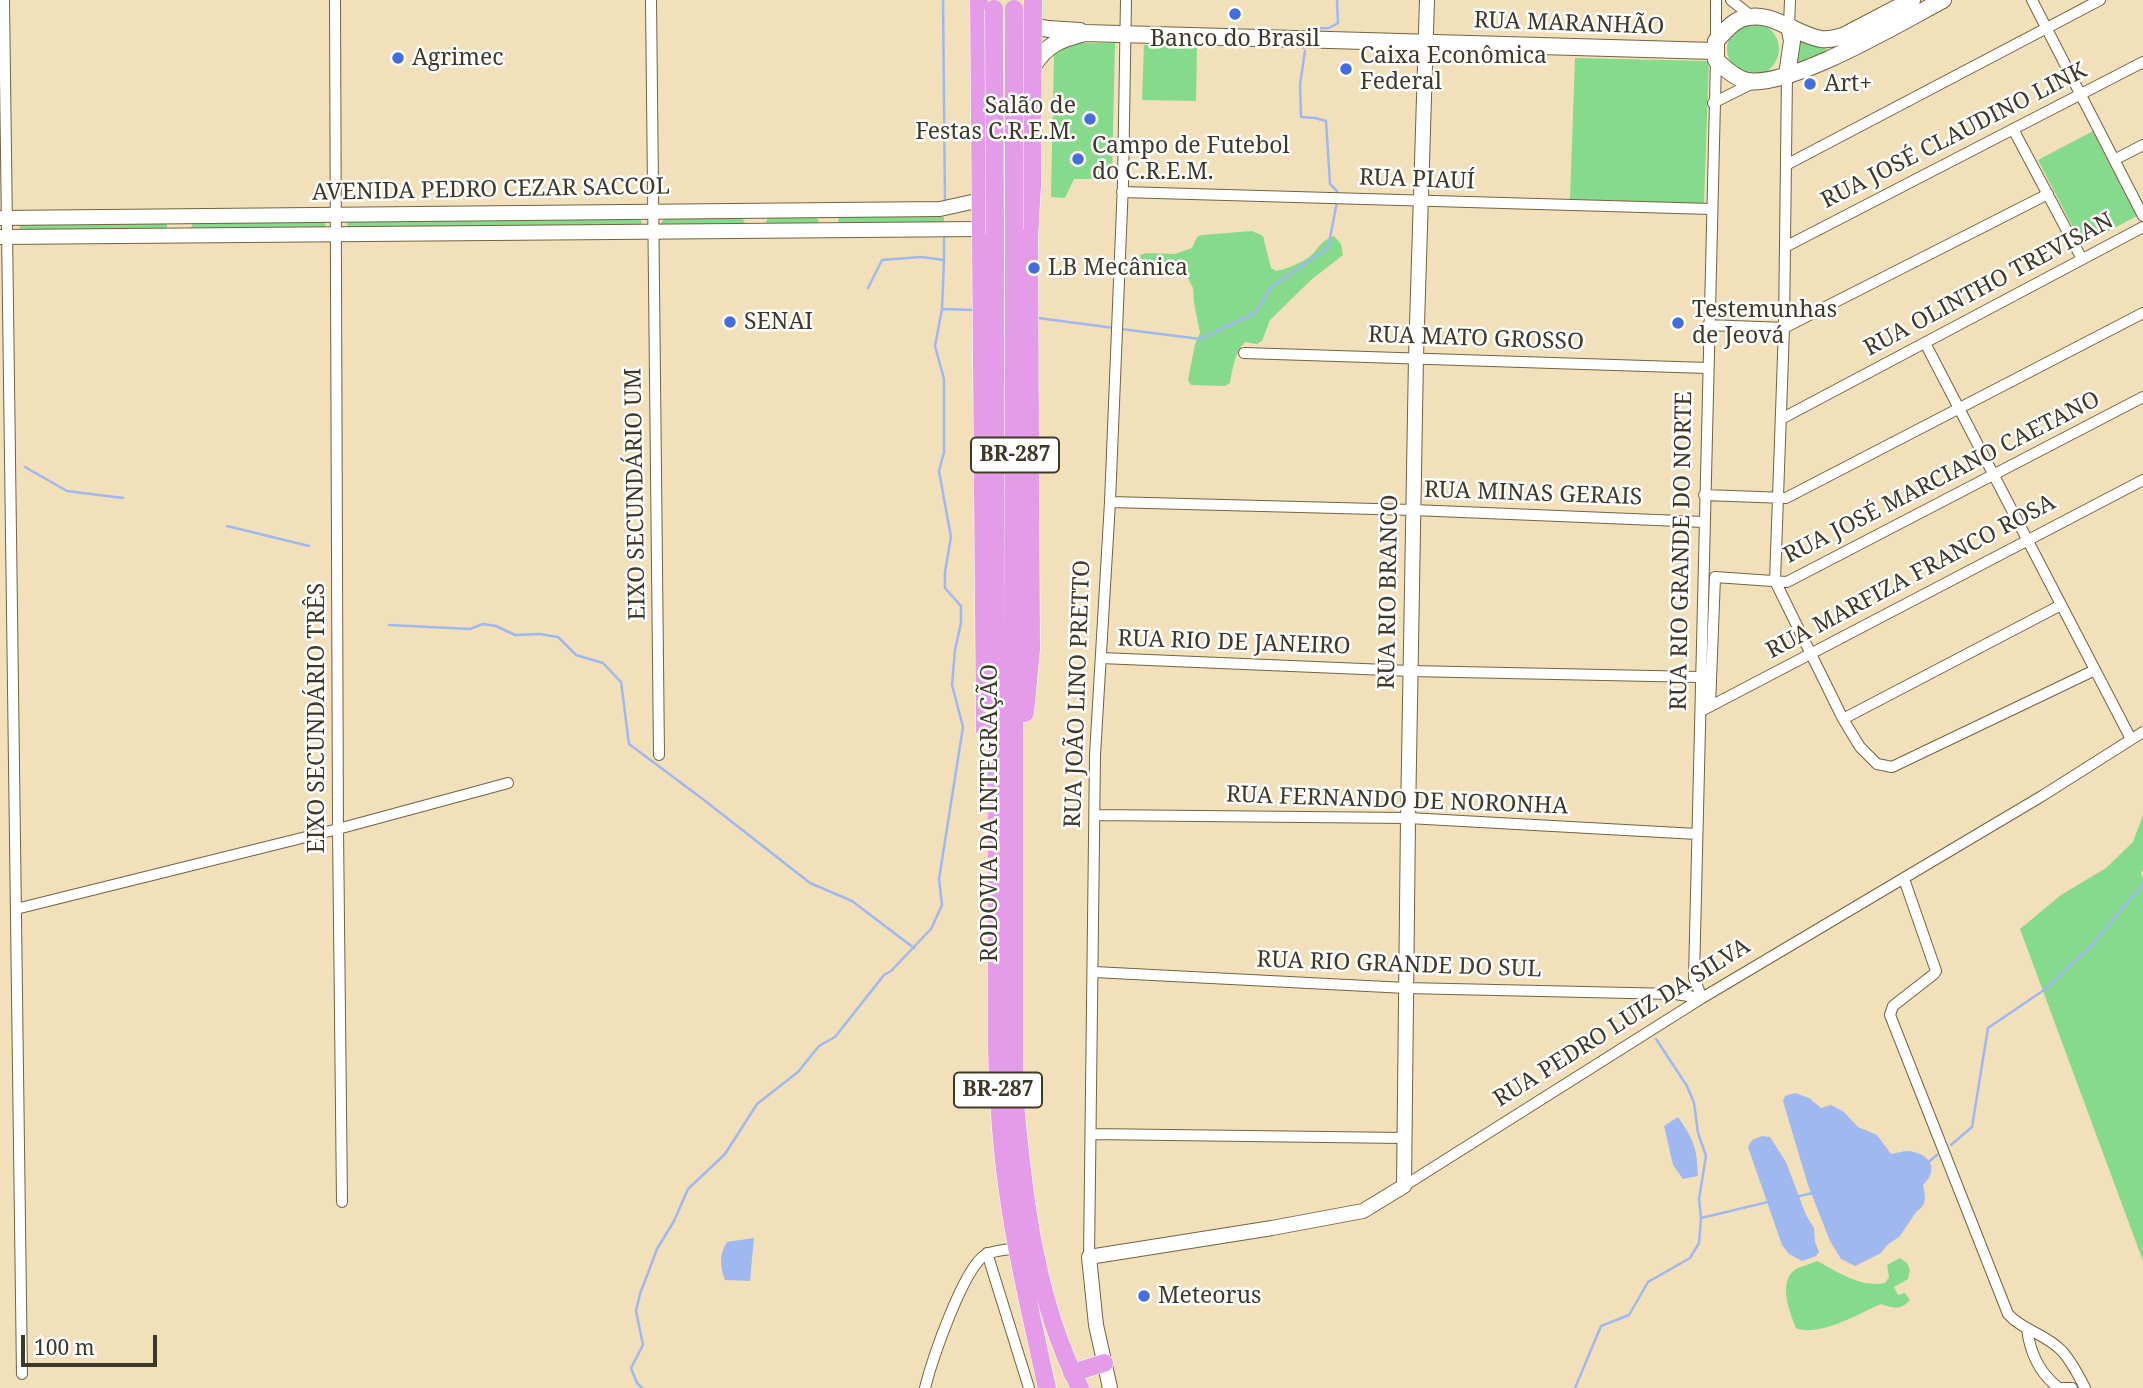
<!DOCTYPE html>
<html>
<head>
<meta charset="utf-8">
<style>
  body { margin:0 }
  #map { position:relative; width:2143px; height:1388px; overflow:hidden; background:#f2e0ba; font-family:"Noto Serif",serif }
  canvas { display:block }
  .scale { position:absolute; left:21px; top:1335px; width:136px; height:32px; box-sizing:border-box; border:4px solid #3f3829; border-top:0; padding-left:9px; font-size:21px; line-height:24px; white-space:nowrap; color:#3f3829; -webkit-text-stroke:5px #fff; paint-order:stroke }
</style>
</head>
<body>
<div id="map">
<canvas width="2143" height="1388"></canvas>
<div class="scale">100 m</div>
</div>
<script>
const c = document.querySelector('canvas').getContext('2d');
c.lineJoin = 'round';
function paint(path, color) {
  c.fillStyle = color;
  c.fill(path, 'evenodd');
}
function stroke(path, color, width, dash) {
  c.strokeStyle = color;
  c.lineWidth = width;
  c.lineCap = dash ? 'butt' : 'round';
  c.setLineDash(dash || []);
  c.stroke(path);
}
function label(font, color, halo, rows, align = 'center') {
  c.font = font + ' "Noto Serif",serif';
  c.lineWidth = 5;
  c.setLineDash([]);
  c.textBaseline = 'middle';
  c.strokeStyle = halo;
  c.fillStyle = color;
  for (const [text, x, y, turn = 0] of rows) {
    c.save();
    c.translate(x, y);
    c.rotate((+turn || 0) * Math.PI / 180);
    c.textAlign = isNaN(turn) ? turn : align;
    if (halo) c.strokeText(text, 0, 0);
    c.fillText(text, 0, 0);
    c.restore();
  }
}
const green = new Path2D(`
  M1727 49a26 26 0 1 1 52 0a26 26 0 1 1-52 0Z
  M1795,36l33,9 -4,9 -29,12z
  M1072,43h43l-3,136h-38l-9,19 -14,-1 3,-143z
  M1144,45l53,2 -1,54 -54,-1z
  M1575,58l134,3 -5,143 -134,-5z
  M2093,131l44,85 -55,29 -44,-85z
  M809,216l9,3 1,4 -3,3 -49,1 -1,-5 2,-5z
  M840,216l104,1v9h-104l-2,-5z
  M741,217l4,5 -5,4 -74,1 -6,-3 5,-6z
  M634,218l6,1 2,4 -5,4 -288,1 -2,-4 3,-5z
  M324,220l2,6 -3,3 -130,3 -2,-5 3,-5z
  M161,222l6,2v6l-146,5 -2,-10 5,-1z
  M1252,231l11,5 8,32 5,3c11,-2 22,-7 32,-13 11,-8 11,-17 26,-22l7,8 2,11 -32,25 -41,40 -8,21 -5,3 -12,-2c-10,10 -13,28 -15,41l-5,3 -34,-1 -3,-5 7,-36 5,-11 -6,-30 -1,-15 -8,-16 -6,2 -16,-5 -12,-1 -9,-7 -2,-6 6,-2 29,1 17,-6 5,-11 5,-2z
  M2143,815v55l-2,3 2,6v382l-123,-332 41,-34 45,-27 27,-26z
  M1900,1258l7,5 3,7 -2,9 -14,8 4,8 7,-2 5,7c-10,11 -17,8 -29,4 -21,9 -63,34 -85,24 -6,-15 -19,-47 0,-59 6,-3 15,-5 21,-8 21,11 44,27 68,22l4,-6 -2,-12z`);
const water = new Path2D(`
  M1795,1093l14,5 12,10 10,-3 13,7 14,15 19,8 14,19c6,-1 12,-3 17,-3 22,2 32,18 15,34 2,10 5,20 -6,26l-18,26 -12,8 -6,8 -26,13 -14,-7 -11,-18 -22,-56 -25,-84 2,-5z
  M1678,1117c16,23 19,31 20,59l-15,3 -10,-14 -9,-39z
  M1762,1136l8,1 16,25 20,53 8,13 1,14 4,10 -3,4 -14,5 -13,-7 -7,-9 -34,-98 4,-7z
  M754,1238l-4,43 -25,-1c-5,-13 -6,-26 2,-38z`);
const stream = new Path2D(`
  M943,0l2,203
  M1308,29l21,-1 9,-5 -1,-23
  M1305,51l-5,34 1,32 14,1 11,3 4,63 7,7
  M944,259v-25
  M942,309l33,1
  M1038,318l76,10
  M1121,329l79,10 55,-26 16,-26 57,-39 9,-46
  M25,467l42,24 56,7
  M227,526l82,20
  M389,625l81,4 13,-5 13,2 19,9 25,-1 18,3 18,18 27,8 18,19 8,62 75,56 106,83 42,18 62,47
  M1951,1145l21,-18 16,-99 56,-38 46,-43 53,-63
  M1926,1164l11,-9
  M1795,1197l18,-4
  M1701,1218l67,-16
  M642,1388l-5,-5 -6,-15 12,-23 -7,-34 4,-17 17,-45 17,-28 14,-32 37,-35 32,-50 41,-32 21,-26 16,-9 49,-62 7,-4 40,-42 11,-24 -3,-26 24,-152 -11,-42 3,-35 6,-27v-17l-16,-18v-16l6,-35 -12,-66 5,-19v-73l-9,-33 7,-37 2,-49 -23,-3 -39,3 -14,28
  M1575,1388l26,-62 28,-11 19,-33 42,-24 9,-15 2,-25 -2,-19 7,-43 -8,-23 -4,-30 -7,-17 -31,-47`);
const minor = new Path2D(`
  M4,0l18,1374
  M335,0l3,829 4,373
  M651,0l8,755
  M1731,0l20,16
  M2032,0l111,216
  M1789,26l1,-26
  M1716,41v-41
  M1787,75l-3,253 -9,253 68,138 17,28 17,17 15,3 203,-97
  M1713,103l42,-21
  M2013,129l69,130
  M2114,160l29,-15
  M1786,165l314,-165
  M1122,192l589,17
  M1785,247l358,-185
  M1708,325l76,3 264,-134
  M1925,343l206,396
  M1244,353l463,15
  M1781,419l362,-192
  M1704,495l82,3 357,-185
  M1110,502l303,8 291,12
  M1101,658l309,13 290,6
  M1710,706l5,-129 72,5 356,-185
  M1705,709l438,-229
  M1843,719l218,-114
  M1095,815l313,3 289,16
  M1904,879l32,92 -2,3 -41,32 -3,9 118,299c14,16 38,20 54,37 9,10 17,25 23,37
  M16,909l322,-80 170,-46
  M1094,972l312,16 269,6 27,4
  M1702,998l-8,-20 22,-918
  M1091,1134l313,4
  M1404,1186l298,-188 340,-202 101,-64
  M987,1253l42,135
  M1089,1257l6,-502 15,-253 13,-319 3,-183
  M2027,1329c3,23 13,45 32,59
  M925,1388c7,-28 38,-119 60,-133 8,-5 23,-5 32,-7
  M2063,1388h9`);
const tertiary = new Path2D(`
  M0,218l940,-9 41,-9
  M0,237l981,-8
  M1110,1388l-14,-63 -7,-68 183,-29 91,-17 41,-25 4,-368 8,-461 11,-357`);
const secondary = new Path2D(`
  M1912,0l-69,36c-7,2 -14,4 -22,3 -26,-4 -52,-31 -80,-20 -10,4 -18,14 -25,22v19c9,9 19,18 31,21 44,7 154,-59 196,-81
  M1033,26l15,3 32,2
  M1033,66c14,-22 28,-27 52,-33l630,18
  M1787,75l5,-34 -3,-15`);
const trunk = new Path2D(`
  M979,0l6,731
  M1014,229v864c9,99 20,205 66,295
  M995,233l2,813c1,49 4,98 11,146 9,66 25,131 39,196
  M1025,713l6,-63 -2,-412 3,-53 1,-185
  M1072,1373l32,-10`);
const trunkBridge = new Path2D(`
  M994,9l1,224
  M1014,9v220`);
const markers = [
  [1235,14,7,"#436dde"],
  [398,58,7,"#436dde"],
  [1346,69,7,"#436dde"],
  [1810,84,7,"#436dde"],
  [1090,119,7,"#436dde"],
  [1078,159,7,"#436dde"],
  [1034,268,7,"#436dde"],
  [730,322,7,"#436dde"],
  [1678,323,7,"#436dde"],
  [1144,1296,7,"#436dde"]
];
const shields = [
  [1015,455,88],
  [998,1090,88]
];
const shieldNames = [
  ["BR-287",1015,455],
  ["BR-287",998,1090]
];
const streetNames = [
  ["RUA MARANHÃO",1569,24,2],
  ["RUA JOSÉ CLAUDINO LINK",1954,136,-27],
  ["RUA PIAUÍ",1417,180,2],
  ["AVENIDA PEDRO CEZAR SACCOL",491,190,-1],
  ["RUA OLINTHO TREVISAN",1989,285,-28],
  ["RUA MATO GROSSO",1476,339,2],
  ["RUA JOSÉ MARCIANO CAETANO",1942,478,-27],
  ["EIXO SECUNDÁRIO UM",636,494,-91],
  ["RUA MINAS GERAIS",1533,494,2],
  ["RUA RIO GRANDE DO NORTE",1682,551,-89],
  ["RUA MARFIZA FRANCO ROSA",1911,577,-28],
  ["RUA RIO BRANCO",1389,592,-89],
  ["RUA RIO DE JANEIRO",1234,643,2],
  ["RUA JOÃO LINO PRETTO",1078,694,-88],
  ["EIXO SECUNDÁRIO TRÊS",317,718,-90],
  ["RUA FERNANDO DE NORONHA",1397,801,2],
  ["RODOVIA DA INTEGRAÇÃO",990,813,-90],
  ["RUA RIO GRANDE DO SUL",1399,965,2],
  ["RUA PEDRO LUIZ DA SILVA",1622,1023,-32]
];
const poiNames = [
  ["Banco do Brasil",1235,39,"center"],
  ["Caixa Econômica",1360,56],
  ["Federal",1360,82],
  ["Agrimec",412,58],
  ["Art+",1824,84],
  ["Salão de",1076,106,"right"],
  ["Festas C.R.E.M.",1076,132,"right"],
  ["Campo de Futebol",1092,146],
  ["do C.R.E.M.",1092,172],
  ["LB Mecânica",1048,268],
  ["Testemunhas",1692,310],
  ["de Jeová",1692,336],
  ["SENAI",744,322],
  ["Meteorus",1158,1296]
];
paint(green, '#86da8b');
paint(water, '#9fb8ef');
stroke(stream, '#9fb8ef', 2.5);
stroke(minor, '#736340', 12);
stroke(tertiary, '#736340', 16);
stroke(secondary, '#736340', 18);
stroke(trunk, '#fff', 19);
stroke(minor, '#fff', 10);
stroke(tertiary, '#fff', 14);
stroke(secondary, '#fff', 16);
stroke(trunk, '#e49ce8', 18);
stroke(trunkBridge, '#fff', 19, []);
stroke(trunkBridge, '#e49ce8', 18);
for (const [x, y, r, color] of markers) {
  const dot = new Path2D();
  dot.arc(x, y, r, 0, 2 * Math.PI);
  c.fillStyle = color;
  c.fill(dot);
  stroke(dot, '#fff', 2.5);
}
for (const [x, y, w] of shields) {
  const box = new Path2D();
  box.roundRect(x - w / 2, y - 17.5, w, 35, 5);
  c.fillStyle = '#fff';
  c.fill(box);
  stroke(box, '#3f3829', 2);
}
label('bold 21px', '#3f3829', null, shieldNames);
label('23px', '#3f3829', '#fff', streetNames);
label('23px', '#3f3829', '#fff', poiNames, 'left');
</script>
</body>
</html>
